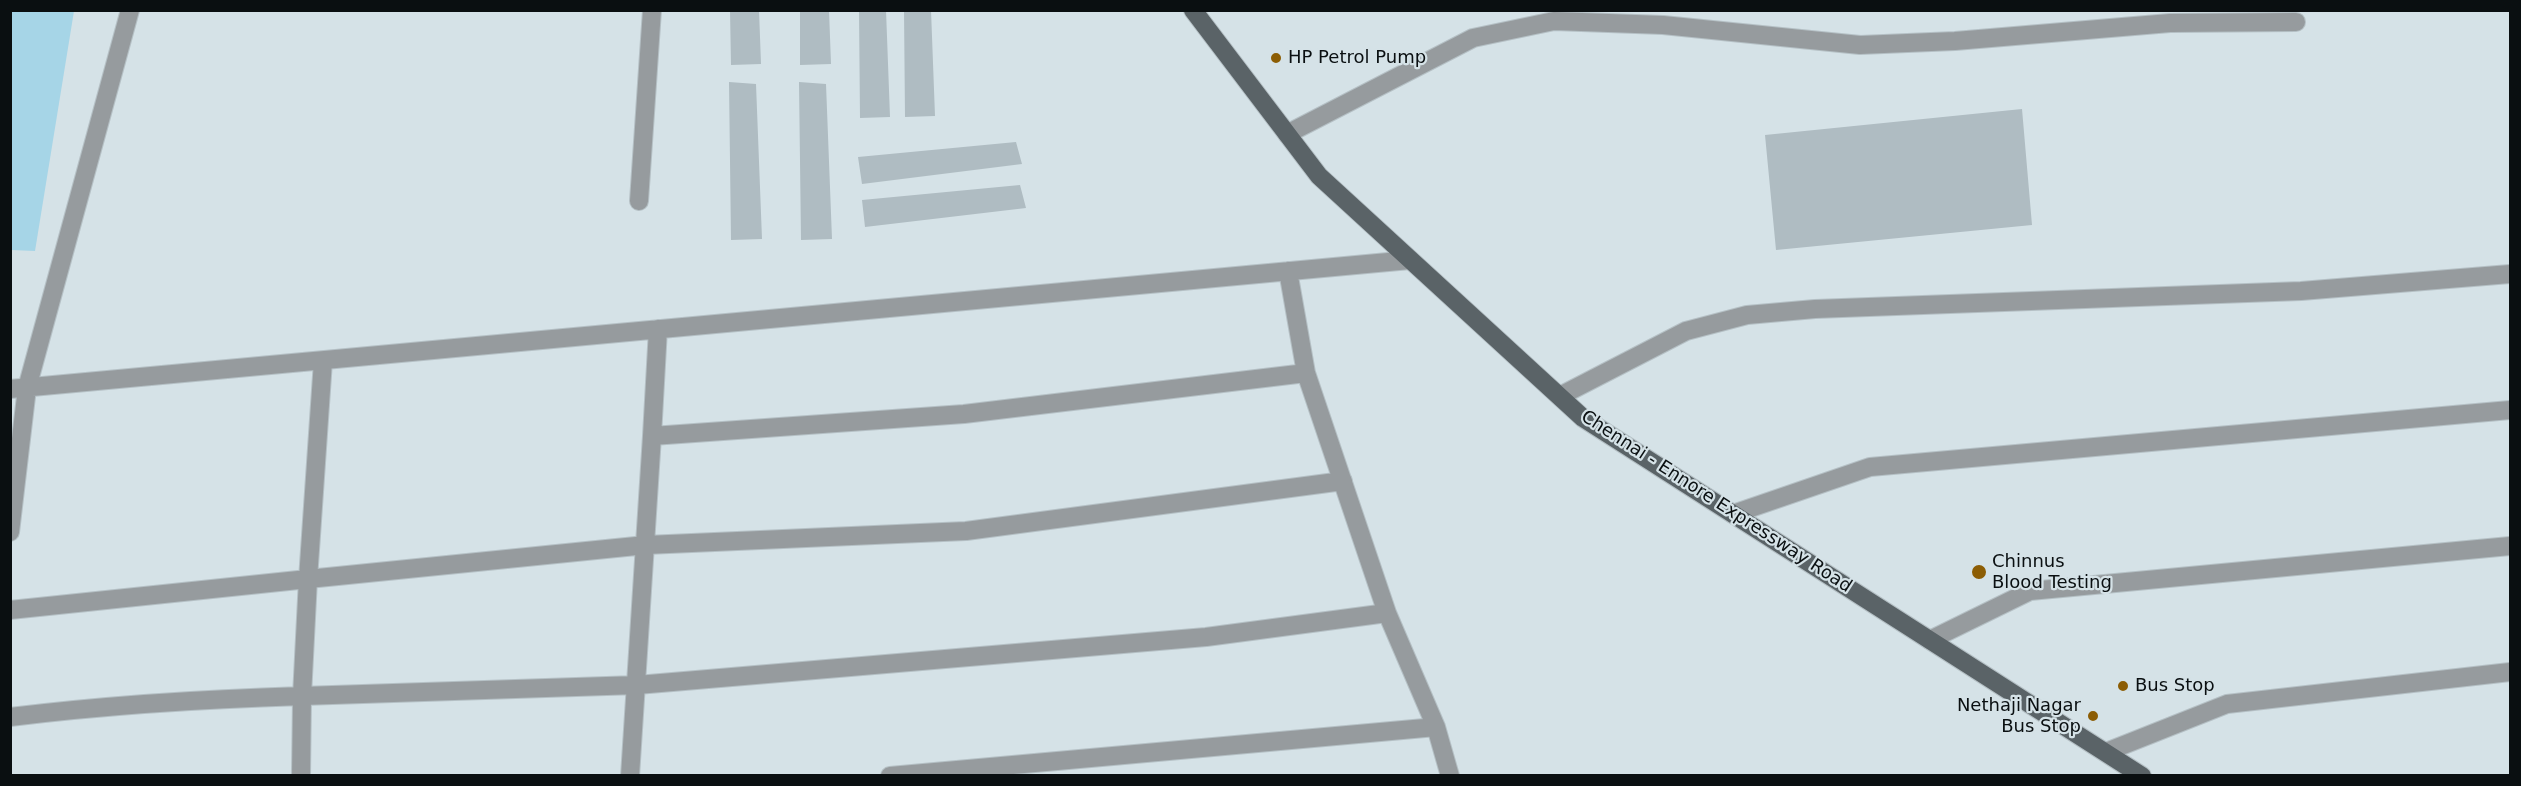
<!DOCTYPE html>
<html>
<head>
<meta charset="utf-8">
<style>
  body { margin:0 }
  #map { position:relative; width:2521px; height:786px; overflow:hidden; background:#d5e2e7; font-family:"DejaVu Sans",sans-serif }
  canvas { display:block }
  .frame { position:absolute; inset:0; border:12px solid #0a0f11; pointer-events:none }
</style>
</head>
<body>
<div id="map">
<canvas width="2521" height="786"></canvas>
<div class="frame"></div>
</div>
<script>
const c = document.querySelector('canvas').getContext('2d');
c.lineJoin = 'round';
function paint(path, color) {
  c.fillStyle = color;
  c.fill(path, 'evenodd');
}
function stroke(path, color, width, dash) {
  c.strokeStyle = color;
  c.lineWidth = width;
  c.lineCap = dash ? 'butt' : 'round';
  c.setLineDash(dash || []);
  c.stroke(path);
}
function label(font, color, halo, rows, align = 'center') {
  c.font = font + ' "DejaVu Sans",sans-serif';
  c.lineWidth = 4.5;
  c.setLineDash([]);
  c.textBaseline = 'middle';
  c.strokeStyle = halo;
  c.fillStyle = color;
  for (const [text, x, y, turn = 0] of rows) {
    c.save();
    c.translate(x, y);
    c.rotate((+turn || 0) * Math.PI / 180);
    c.textAlign = isNaN(turn) ? turn : align;
    if (halo) c.strokeText(text, 0, 0);
    c.fillText(text, 0, 0);
    c.restore();
  }
}
const green = new Path2D(`
  M10,11h64l-39,240 -24,-1z`);
const building = new Path2D(`
  M730,10h29l2,54 -30,1z
  M800,10h29l2,54 -31,1z
  M859,10h27l4,107 -30,1z
  M904,10h27l4,106 -30,1z
  M729,82l27,2 6,155 -31,1z
  M799,82l27,2 6,155 -31,1z
  M2022,109l10,116 -256,25 -11,-115z
  M1016,142l6,22 -160,20 -4,-27z
  M1020,185l6,23 -161,19 -3,-27z`);
const lane = new Path2D(`
  M1287,134l186,-96 81,-17 109,4 197,20 95,-4 215,-18 126,-1`);
const street = new Path2D(`
  M639,201l13,-191
  M10,389l1400,-129
  M1560,396l126,-65 61,-16 68,-6 486,-18 209,-17
  M652,436l6,-107
  M1733,514l137,-47 640,-57
  M10,532l17,-144 103,-378
  M10,610l298,-31 15,-218
  M1387,613l49,114 14,49
  M1930,640l100,-49 480,-45
  M10,717c98,-12 194,-18 292,-21l6,-117 338,-34 320,-14 377,-50
  M2106,752l121,-48 283,-32
  M301,776l1,-80 335,-11 569,-48 181,-24 -81,-240 -18,-102
  M630,776l22,-340 312,-22 342,-41
  M890,776l546,-49`);
const primary = new Path2D(`
  M1193,10l126,166 264,242 559,358`);
const markers = [
  [1276,58,6,"#8c5d04"],
  [1979,572,8,"#8c5d04"],
  [2123,686,6,"#8c5d04"],
  [2093,716,6,"#8c5d04"]
];
const poiNames = [
  ["HP Petrol Pump",1288,58],
  ["Chinnus",1992,562],
  ["Blood Testing",1992,583],
  ["Bus Stop",2135,686],
  ["Nethaji Nagar",2081,706,"right"],
  ["Bus Stop",2081,727,"right"]
];
const streetNames = [
  ["Chennai - Ennore Expressway Road",1716,502,33]
];
paint(green, '#a6d5e7');
paint(building, '#afbcc2');
stroke(lane, '#b5c0c5', 20);
stroke(street, '#b5c0c5', 20);
stroke(primary, '#b5c0c5', 20);
stroke(lane, '#969b9e', 18);
stroke(street, '#969b9e', 18);
stroke(primary, '#5a6367', 18);
for (const [x, y, r, color] of markers) {
  const dot = new Path2D();
  dot.arc(x, y, r, 0, 2 * Math.PI);
  c.fillStyle = color;
  c.fill(dot);
  stroke(dot, '#d5e2e7', 2);
}
label('18px', '#0a0f11', '#d5e2e7', poiNames, 'left');
label('18px', '#0a0f11', '#d5e2e7', streetNames);
</script>
</body>
</html>
